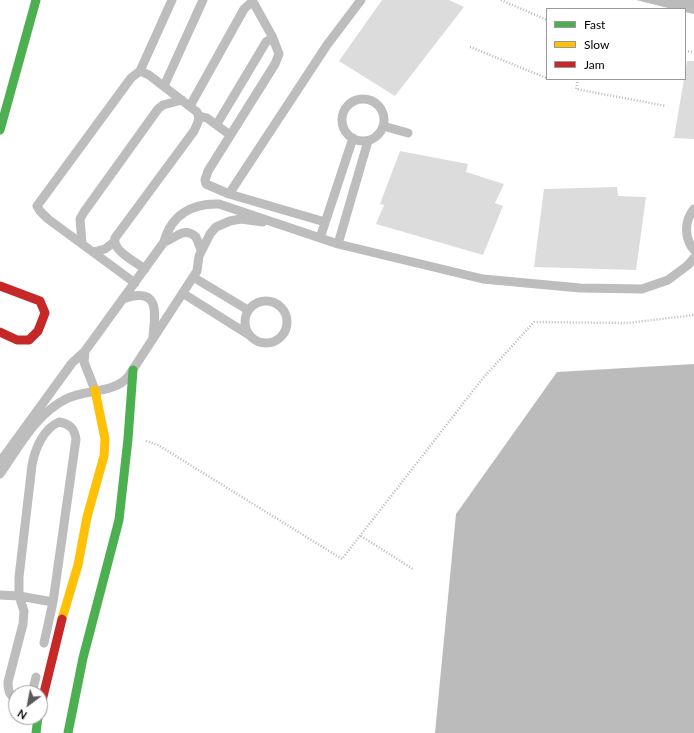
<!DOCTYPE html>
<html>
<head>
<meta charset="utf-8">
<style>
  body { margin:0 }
  #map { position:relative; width:694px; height:733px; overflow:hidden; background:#fff; font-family:Lato,sans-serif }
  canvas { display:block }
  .legend { position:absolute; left:546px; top:8px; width:140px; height:72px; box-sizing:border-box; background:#fff; border:1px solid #999; margin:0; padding:5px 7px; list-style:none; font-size:12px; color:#000 }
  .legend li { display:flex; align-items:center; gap:8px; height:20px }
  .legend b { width:20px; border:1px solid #999 }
  .north { position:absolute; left:8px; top:685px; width:40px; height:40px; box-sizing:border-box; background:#fff; border:1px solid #999; border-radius:50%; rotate:212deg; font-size:11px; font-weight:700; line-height:16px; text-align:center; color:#000 }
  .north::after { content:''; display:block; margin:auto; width:14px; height:18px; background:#595959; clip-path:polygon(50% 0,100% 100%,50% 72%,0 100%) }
</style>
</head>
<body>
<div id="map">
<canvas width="694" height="733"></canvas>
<ul class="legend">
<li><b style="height:5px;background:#4caf50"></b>Fast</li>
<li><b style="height:5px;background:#ffc107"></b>Slow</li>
<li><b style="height:5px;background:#c62828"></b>Jam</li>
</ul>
<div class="north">N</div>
</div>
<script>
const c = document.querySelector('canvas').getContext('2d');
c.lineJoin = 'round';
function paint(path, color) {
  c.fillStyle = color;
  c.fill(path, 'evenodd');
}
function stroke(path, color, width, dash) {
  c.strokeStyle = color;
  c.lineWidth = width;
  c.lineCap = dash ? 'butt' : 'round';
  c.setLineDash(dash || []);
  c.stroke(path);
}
const water = new Path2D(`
  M636,0h58v14l-9,-2v-3h-13z
  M694,364v369h-259l21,-219 101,-142z`);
const building = new Path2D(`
  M382,0h67l15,7 -69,89 -56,-35z
  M687,61h7v78l-20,-1z
  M400,151l68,13 -2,8 38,12 -9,19 8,3 -20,49 -107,-31 8,-19 -4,-1z
  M617,187l1,9 28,1 -10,73 -102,-3 10,-78z`);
const path = new Path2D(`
  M501,0l46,20
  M470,47l79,32
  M685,51l9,1
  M578,79l-2,10 90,17
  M146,441l12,4 184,114 141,-181 51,-56 94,1 66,-8
  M361,536l52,33`);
const lane = new Path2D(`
  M252,0l20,36 7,18 -4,10 -67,107 -3,9 1,4 23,10 96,28
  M140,71l32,-71
  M164,86l39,-86
  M342 120a21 21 0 1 1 42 0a21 21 0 1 1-42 0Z
  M190,106l54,-97 9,-8
  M199,116l8,2 23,17
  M217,124l49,-82 7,-4
  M383,126l25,7
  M229,194l98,-149 34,-45
  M694,209c-10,12 -10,29 0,41
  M320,238l33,-100
  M164,242c12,-4 20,-16 32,-5l5,13
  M82,243l-2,-24 4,-7 74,-103 5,-4 19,-5
  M338,244l30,-103
  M93,252l12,-3 9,-7
  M193,277l55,33
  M135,283l-87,-64 -8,-8 -3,-5 94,-128 9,-7 9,4 48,37c4,7 0,12 -3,19l-79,107c-3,13 21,24 30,31
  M184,294l65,41
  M123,299c36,-13 33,12 30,37
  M245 322a21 21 0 1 1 42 0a21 21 0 1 1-42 0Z
  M85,351l-1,11 11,28
  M0,462l72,-99 13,-12 79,-109c7,-27 28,-39 55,-38l119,40 145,35 97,9 62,1 26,-9 20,-15 6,-7
  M0,474c19,-27 36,-60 66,-75 20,-10 47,-5 62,-22l69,-106 2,-15 11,-22 6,-7 14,-6 11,-2 22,3
  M0,595l19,1 34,6
  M32,693l4,-16
  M16,699c-7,-4 -8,-9 -8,-17l15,-58 1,-13 -5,-15v-19l13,-112c3,-16 11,-36 27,-43 11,2 15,6 17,17l-23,163 -9,41`);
const fast = new Path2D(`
  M0,130l36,-130
  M36,733l2,-16
  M68,733l15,-75 36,-138 9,-81 5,-69`);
const slow = new Path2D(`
  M62,619l16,-54 9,-48 17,-61 1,-17 -10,-49`);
const jam = new Path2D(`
  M0,286l40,15 5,12 -7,18 -9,9h-12l-17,-8
  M40,709l22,-90`);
paint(water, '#bbb');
paint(building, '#dcdcdc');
stroke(path, '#b8b8b8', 2.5, [1, 2]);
stroke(lane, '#bdbdbd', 9);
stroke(fast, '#4caf50', 9);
stroke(slow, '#ffc107', 9);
stroke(jam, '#c62828', 9);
</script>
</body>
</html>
